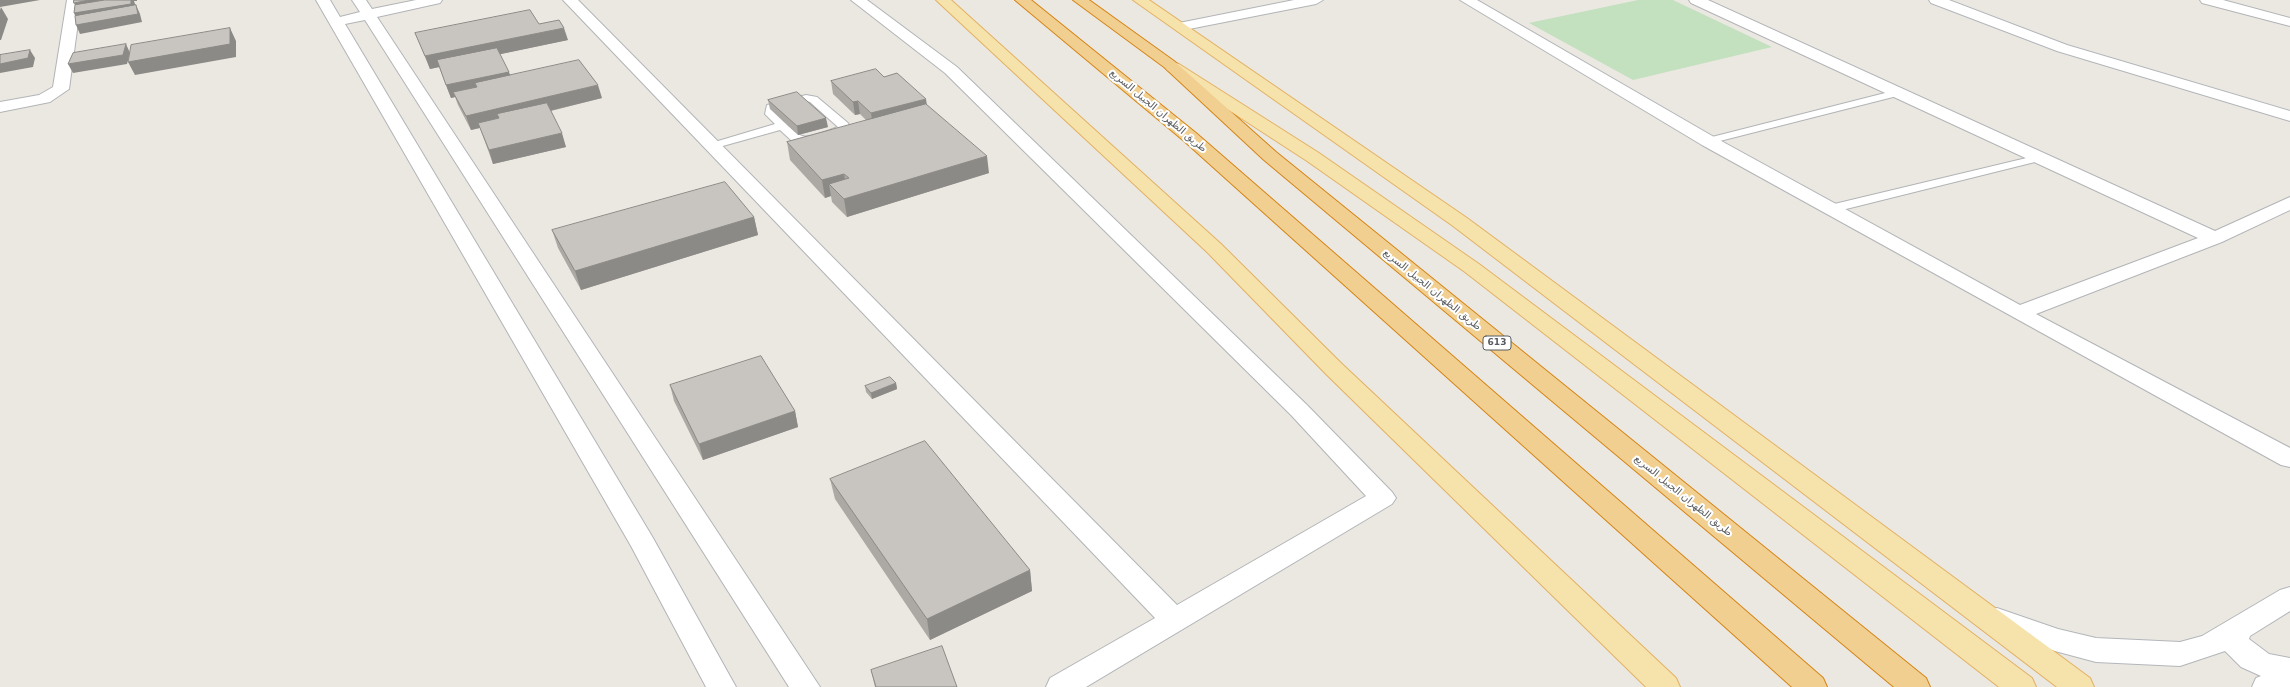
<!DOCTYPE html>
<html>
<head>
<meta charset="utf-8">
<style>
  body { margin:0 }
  canvas { display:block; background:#ebe8e1 }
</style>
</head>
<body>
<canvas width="2290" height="687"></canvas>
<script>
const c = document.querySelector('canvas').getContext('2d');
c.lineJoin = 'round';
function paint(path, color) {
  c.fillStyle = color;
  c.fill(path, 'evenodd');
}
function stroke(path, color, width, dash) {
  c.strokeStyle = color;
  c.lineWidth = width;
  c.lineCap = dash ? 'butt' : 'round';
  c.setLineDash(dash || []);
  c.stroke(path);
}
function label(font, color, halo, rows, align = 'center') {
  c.font = font + ' "DejaVu Sans","Noto Naskh Arabic",sans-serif';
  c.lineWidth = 4;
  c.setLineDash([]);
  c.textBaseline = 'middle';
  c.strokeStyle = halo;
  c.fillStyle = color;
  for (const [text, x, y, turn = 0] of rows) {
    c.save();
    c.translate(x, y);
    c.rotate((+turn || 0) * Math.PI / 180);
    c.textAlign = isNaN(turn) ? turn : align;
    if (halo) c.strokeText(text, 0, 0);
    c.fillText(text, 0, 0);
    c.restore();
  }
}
const green = new Path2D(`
  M1638,0h35l99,47 -139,33 -104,-57z`);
const lane = new Path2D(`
  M1897,90l4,1v4l-193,49 -6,-3 2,-2z
  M806,95l11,2 31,26 1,2 -3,6 -36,13 -17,-2 -13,-12 -68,19 -6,-3 2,-2 67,-20 -10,-10 2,-9zM806,101l4,1 28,25c-39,14 -33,15 -63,-14l1,-4z
  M2039,155l4,1 2,2 -2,2 -213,53 -6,-4 2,-3z`);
const street = new Path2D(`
  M67,0h14l-12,89 -19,13 -50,10v-10l39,-7 14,-8z
  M316,0h14l10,17 20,-5 -8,-12h14l6,9 44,-9h26l-2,3 -63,14 443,670h-31l-424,-667 -20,4 308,514 83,149h-30l-75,-141z
  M563,0h15l599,605 189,-109 -75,-81 -346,-342 -94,-73h16l90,67 350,338 85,87 4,6 -4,6 -306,183h-40l4,-9 105,-60z
  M1294,0h29l-7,4 -137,27 -7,-4 7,-4z
  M1460,0h17l237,137 306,168 178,-67 -507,-235 -2,-3h19l507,231 75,-34v13l-68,32 -186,72 254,134v19l-9,-2 -579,-320z
  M2200,0h23l67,18v8l-88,-23z`);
const secondary = new Path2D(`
  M1929,0h20l118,45 223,66v10l-233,-70 -126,-48z
  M2290,587v24l-40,25 -1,3 20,15 21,4v29h-38l4,-9 5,-2 -20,-9 -16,-16 -45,15 -84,-4 -41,-11 -68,-24 -4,-8 4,-8 10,-3 61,21 38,9 84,4 22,-6 78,-46z`);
const primary = new Path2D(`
  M936,0h15l270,244 121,120 334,314 4,9h-34l-320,-313 -119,-122z
  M1133,0h16l318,218 623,460 4,9h-37l-604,-461z
  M1173,62l6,2 140,89 160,111 553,414 4,9h-37l-534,-415 -158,-111 -140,-91 -2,-3 2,-3z`);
const highway = new Path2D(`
  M1015,0h16l165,133 627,545 4,9h-35l-608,-546z
  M1073,0h16l85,61 102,91 650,526 4,9h-36l-630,-527 -100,-93z`);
const wall = new Path2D(`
  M539,24l29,16 -68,14 10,21 92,23 -51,13 15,36 -73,17 -13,-36 -9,2 -13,-25 -3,-8 -4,1 -12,-31 -9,2 -15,-36z
  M884,77l43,28 62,68 -142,44 -15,-15 -1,-6 -6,2 -35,-38 -3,-18 80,-21 -7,-7 -5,1 -22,-21 -2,-13z
  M768,100l60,27 -30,8 -28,-26z
  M754,217l4,18 -177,55 -23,-42 -6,-18z
  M896,383l1,6 -25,10 -6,-7 -1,-6z
  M670,385l125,26 3,16 -95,33 -29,-59z
  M830,479l200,91 2,21 -102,49 -95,-141z
  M871,670l86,17h-82z`);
const shadedWall = new Path2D(`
  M0,0h40l-40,7z
  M89,0h48v1h-3l1,3v8l-57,10 -4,-9 4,-2 -4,-8z
  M136,5l4,9 2,8 -62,12 -4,-9z
  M1,7l7,12 -7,21h-1v-30z
  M230,28l6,13v16l-101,18 -7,-13z
  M564,28l4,12 -138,29 -5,-13z
  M126,44l4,9 -3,11 -54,9 -5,-9z
  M30,50l5,8 -2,9 -33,6v-9z
  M509,72l4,13 -38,-2 3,9h-25l2,5 -4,1 -5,-13z
  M598,85l4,13 -131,32 -5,-14z
  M926,99l2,13 -55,15 -2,-14z
  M858,101l2,13 -5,1 -2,-13z
  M826,118l2,9 -30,8 -1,-9z
  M562,133l4,14 -73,17 -4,-14z
  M987,156l2,17 -142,44 -3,-18z
  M844,174l3,17 -18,-7 2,12 -6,2 -3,-18z
  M754,217l4,18 -177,55 -6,-19z
  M896,383l1,6 -25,10 -1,-6z
  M795,411l3,16 -95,33 -4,-16z
  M1030,570l2,21 -102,49 -3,-21z`);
const building = new Path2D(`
  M74,0h15l-15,3z
  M105,0h26v4l-57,9 1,-8z
  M136,5l2,9 -62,11 -1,-9z
  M530,10l9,14 20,-4 5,8 -139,28 -10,-23z
  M230,28v16l-102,18 3,-17z
  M126,44l-3,11 -55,9 5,-11z
  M497,48l12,24 -63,13 -9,-25z
  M30,50l-2,8 -28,6v-9z
  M579,60l19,25 -132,31 -13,-24 24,-5 -2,-4z
  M876,69l8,8 13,-4 29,26 -55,14 -13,-12 -5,1 -22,-21z
  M797,92l29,26 -29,8 -29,-26z
  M547,103l15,30 -73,17 -11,-27 21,-5 -2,-4z
  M926,104l61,52 -143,43 -15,-15 20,-6 -5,-4 -22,6 -35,-38z
  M725,182l29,35 -179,54 -23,-41z
  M761,356l34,55 -96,33 -29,-59z
  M890,377l6,6 -25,10 -6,-7z
  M925,441l105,129 -103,49 -97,-140z
  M942,646l15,41h-81l-5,-17z`);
const shields = [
  [1497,343,28]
];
const shieldNames = [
  ["613",1497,343]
];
const streetNames = [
  ["طريق الظهران الجبيل السريع",1158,111,40],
  ["طريق الظهران الجبيل السريع",1432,290,39],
  ["طريق الظهران الجبيل السريع",1683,496,39]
];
paint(green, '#c3e0bf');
stroke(lane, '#b2b4b7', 2);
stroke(street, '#b2b4b7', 2);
stroke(secondary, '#b3b6ba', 2);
stroke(primary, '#e2b163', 2);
stroke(highway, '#d58517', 2);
paint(lane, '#fff');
paint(street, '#fff');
paint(secondary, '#fff');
paint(primary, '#f6e2ab');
paint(highway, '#f1cf91');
paint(wall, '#aca9a5');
paint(shadedWall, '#8c8a86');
paint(building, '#c8c5c0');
stroke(building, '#8c8a86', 1);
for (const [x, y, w] of shields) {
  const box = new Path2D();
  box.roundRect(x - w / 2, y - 7, w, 14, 3);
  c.fillStyle = '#fff';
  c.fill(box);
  stroke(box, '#5a5d60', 1);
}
label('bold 9px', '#5a5d60', null, shieldNames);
label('10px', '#5a5d60', '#fff', streetNames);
</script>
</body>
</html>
